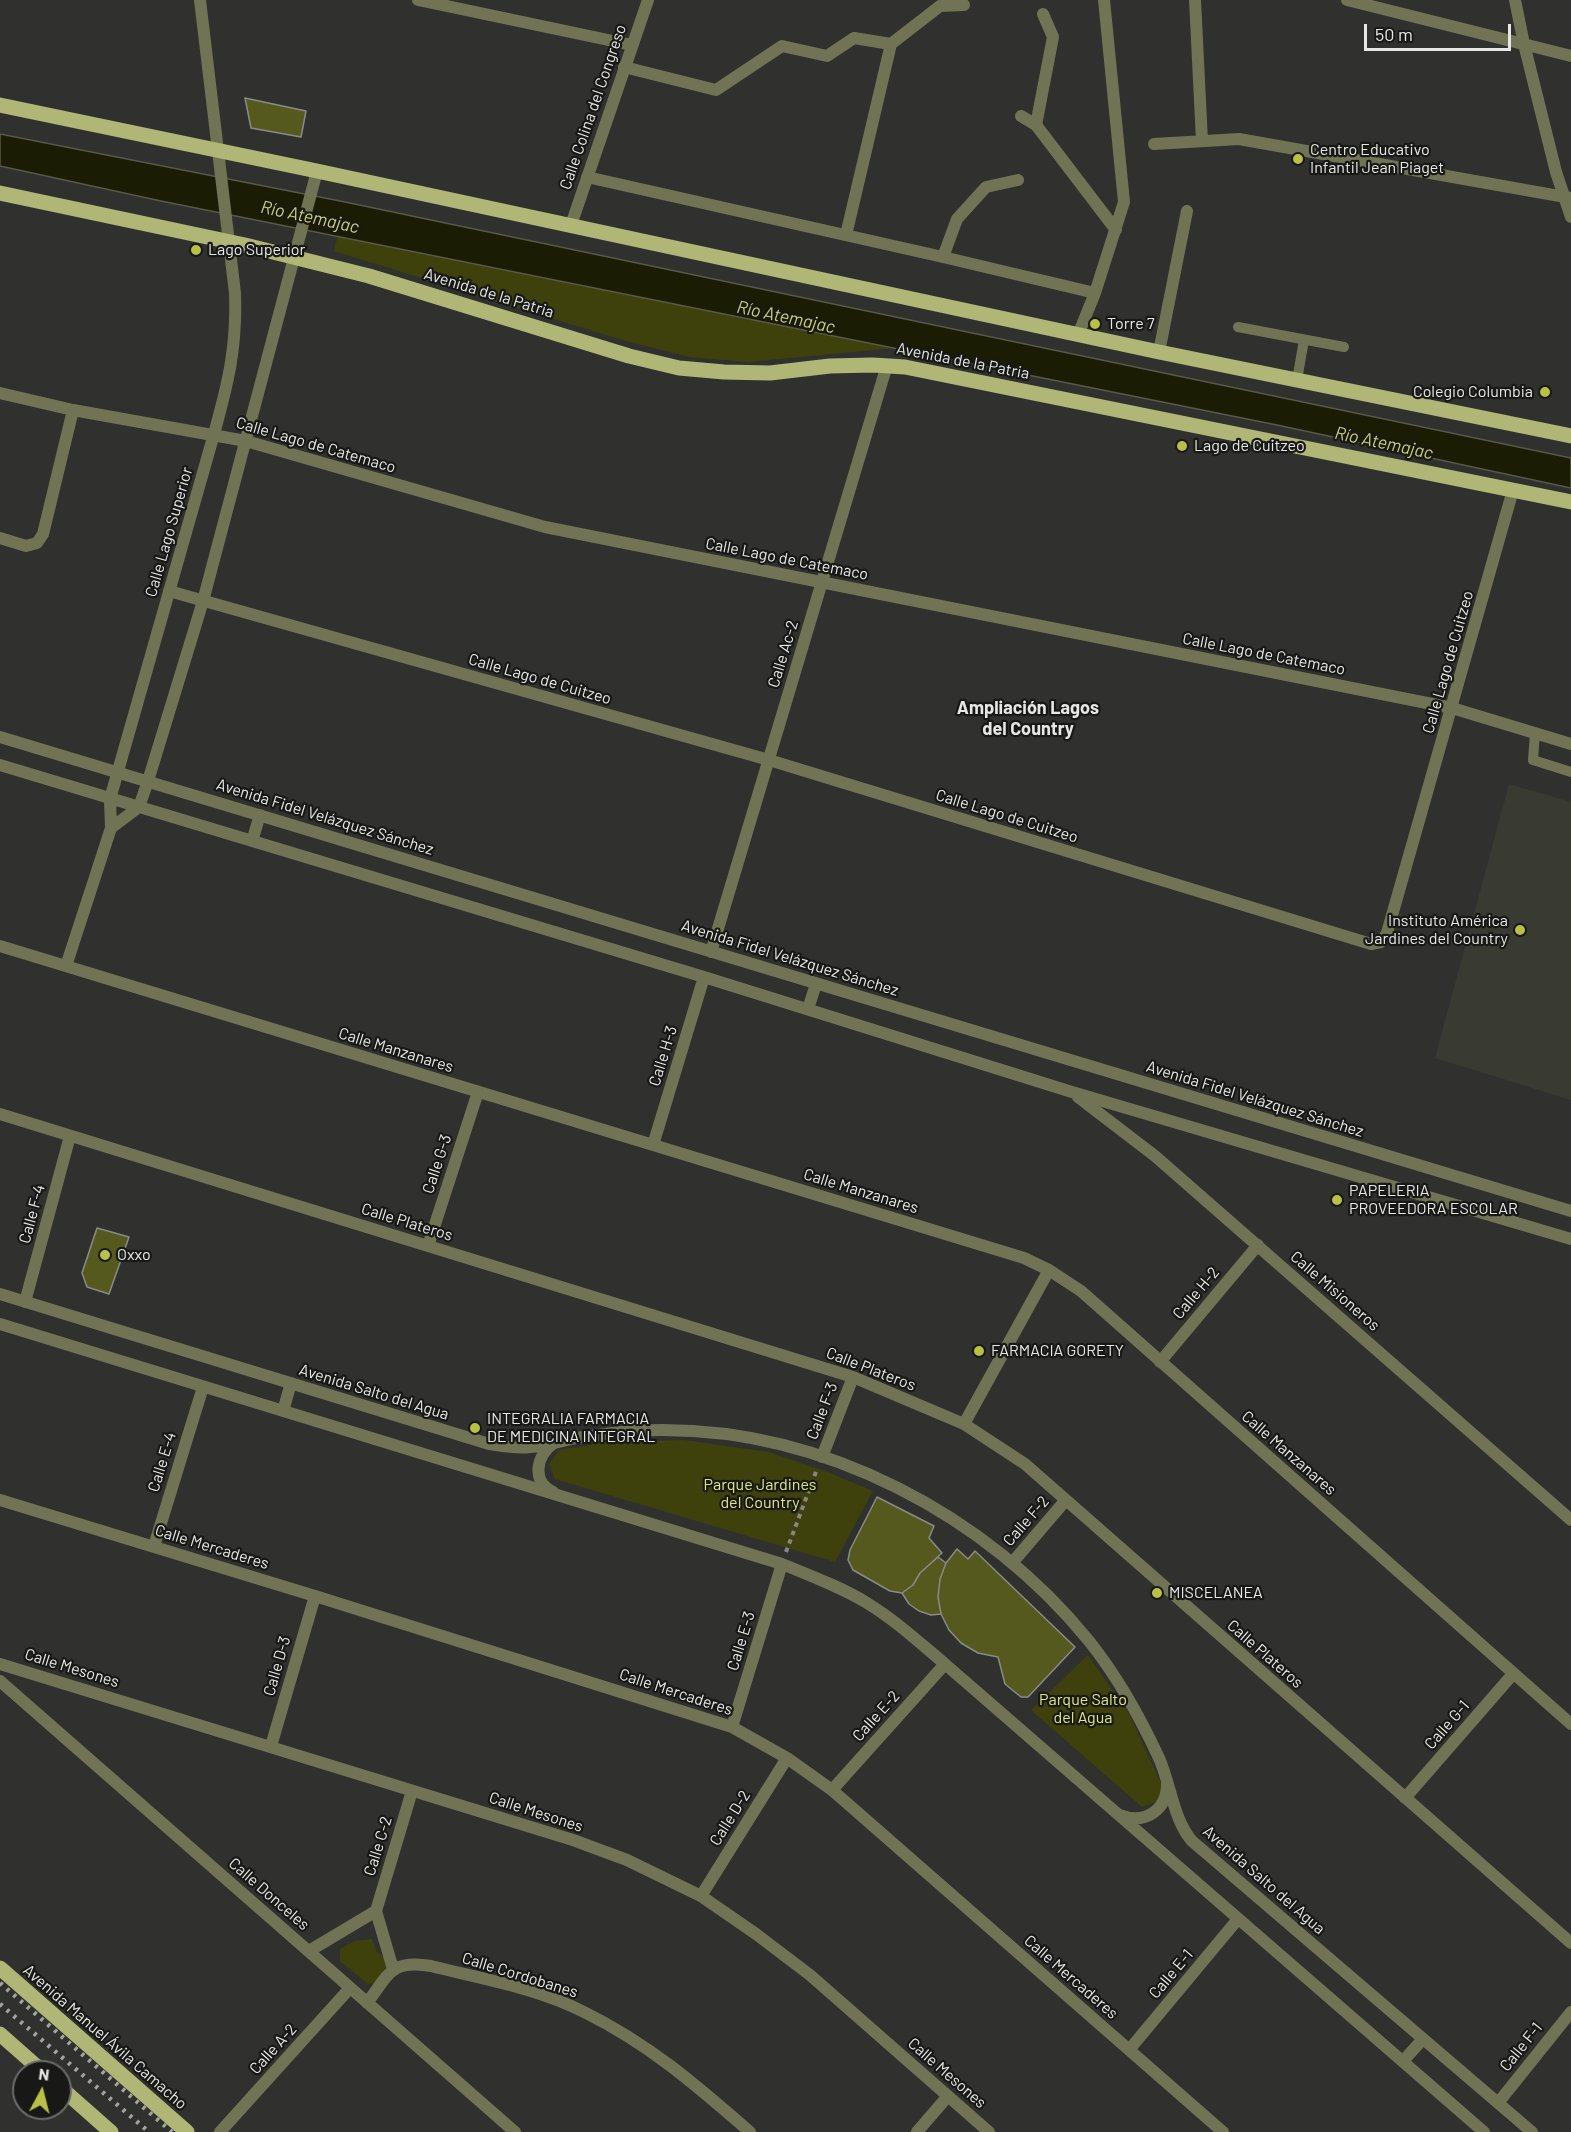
<!DOCTYPE html>
<html>
<head>
<meta charset="utf-8">
<style>
  body { margin:0 }
  #map { position:relative; width:1571px; height:2132px; overflow:hidden; background:#30312e; font-family:Barlow,sans-serif }
  canvas { display:block }
  .north { position:absolute; left:12px; top:2060px; width:60px; height:60px; box-sizing:border-box; background:#181817; border:2px solid #6b6b69; border-radius:50%; rotate:7deg; font-size:16px; font-weight:700; line-height:24px; text-align:center; color:#e7e7e5 }
  .north::after { content:''; display:block; margin:auto; width:21px; height:27px; background:#b9c046; clip-path:polygon(50% 0,100% 100%,50% 72%,0 100%) }
  .scale { position:absolute; left:1364px; top:24px; width:147px; height:27px; box-sizing:border-box; border:3px solid #e7e7e5; border-top:0; padding-left:8px; font-size:18px; line-height:21px; white-space:nowrap; color:#e7e7e5; -webkit-text-stroke:4px #181817; paint-order:stroke }
</style>
</head>
<body>
<div id="map">
<canvas width="1571" height="2132"></canvas>
<div class="north">N</div>
<div class="scale">50 m</div>
</div>
<script>
const c = document.querySelector('canvas').getContext('2d');
c.lineJoin = 'round';
function paint(path, color) {
  c.fillStyle = color;
  c.fill(path, 'evenodd');
}
function stroke(path, color, width, dash) {
  c.strokeStyle = color;
  c.lineWidth = width;
  c.lineCap = dash ? 'butt' : 'round';
  c.setLineDash(dash || []);
  c.stroke(path);
}
function label(font, color, halo, rows, align = 'center') {
  c.font = font + ' Barlow,sans-serif';
  c.lineWidth = 4.5;
  c.setLineDash([]);
  c.textBaseline = 'middle';
  c.strokeStyle = halo;
  c.fillStyle = color;
  for (const [text, x, y, turn = 0] of rows) {
    c.save();
    c.translate(x, y);
    c.rotate((+turn || 0) * Math.PI / 180);
    c.textAlign = isNaN(turn) ? turn : align;
    if (halo) c.strokeText(text, 0, 0);
    c.fillText(text, 0, 0);
    c.restore();
  }
}
const built = new Path2D(`
  M1509,784l62,18v298l-136,-42z`);
const green = new Path2D(`
  M338,235l556,113 -146,14 -59,-5 -67,-17 -288,-89z
  M684,1440l84,12 57,19 48,20 -38,71 -280,-83 -6,-15 10,-14 49,-8z
  M1088,1655l41,59 33,71 -3,16 -17,6 -111,-97z
  M372,1939l5,13 9,7 1,8 -11,16 -8,1 -28,-23v-12l14,-8z`);
const water = new Path2D(`
  M0,134l340,67 1231,257v30l-294,-63 -1116,-224 -161,-35z`);
const building = new Path2D(`
  M245,98l61,13 -5,26 -50,-9z
  M97,1228l32,9 -20,57 -22,-7 -5,-14z
  M877,1497l57,29 -5,12 13,15 -22,20 -7,12 -11,8 -12,-2 -37,-21 -5,-10 2,-10z
  M957,1549l11,10 7,-8 100,96 -47,50h-7l-16,-13 -7,-27 -20,-4 -17,-10 -12,-13 -8,-16 -3,-17 2,-18 6,-16z
  M938,1557l8,6 -6,16 -2,18 3,17 -10,1 -12,-4 -10,-7 -7,-11 11,-8 7,-12z`);
const path = new Path2D(`
  M786,1552l31,-83`);
const service = new Path2D(`
  M1238,327l106,20
  M1297,380l7,-40
  M1535,733l-2,27 38,12`);
const pedestrian = new Path2D(`
  M624,67l92,23 66,-44 45,10 27,-18 37,6
  M1036,125l17,-88 -10,-23`);
const minor = new Path2D(`
  M418,0l214,45
  M1195,0l7,141
  M1347,0l224,56
  M1515,0l9,44 32,128 15,45
  M1021,116l15,9 80,105
  M1154,144l85,-5 332,59
  M587,177l356,80 152,36
  M571,225l77,-225
  M846,235l45,-191 49,-38 24,-1
  M943,257l14,-38 29,-32 32,-7
  M1078,335l17,-42 29,-91 -20,-202
  M1159,352l28,-141
  M0,393l73,17 173,31 299,86 907,181 119,36
  M0,538l26,8 11,-3 6,-9 30,-124
  M169,591l600,169 602,184 10,-2 6,-9 126,-443
  M0,737l1571,474
  M0,765l704,212 368,115 499,147
  M111,828l28,-21 9,-26 55,-180 114,-430
  M252,841l8,-26
  M0,946l1024,312 25,12 32,21 490,433
  M711,952l176,-587
  M66,966l45,-138 -1,-29 104,-365c14,-51 23,-86 21,-141l-35,-293
  M808,1009l8,-25
  M1078,1097l77,59 416,364
  M0,1114l853,263 111,47 61,40 546,479
  M653,1145l51,-168
  M428,1246l50,-154
  M0,1294l489,150c13,2 27,5 41,3 18,-1 35,-8 53,-10 25,-4 51,-7 77,-7 164,-1 327,85 429,211 28,35 51,76 70,117 12,27 14,61 33,83l340,291
  M25,1302l45,-166
  M0,1324l782,240c29,12 59,23 85,39 28,17 53,40 78,61l539,468
  M1160,1362l98,-117
  M283,1411l8,-28
  M964,1424l85,-154
  M822,1457l31,-80
  M553,1492c-22,-10 -17,-37 1,-49
  M0,1500l315,96 417,131 55,31 45,32 391,342
  M154,1546l49,-159
  M1012,1563l53,-62
  M0,1664l573,176 54,20 74,36 55,38 54,41 179,157
  M0,1681l515,451
  M732,1727l50,-163
  M271,1746l44,-150
  M832,1790l113,-126
  M1405,1798l108,-124
  M1120,1815c25,10 47,-5 47,-31
  M701,1896l86,-138
  M309,1951l67,-40
  M393,1969l-17,-58 36,-120
  M367,2003c22,-29 24,-44 64,-37 51,13 106,22 153,46 65,32 112,73 166,120
  M1129,2050l109,-131
  M1403,2061l20,-22
  M1498,2103l73,-91
  M220,2132l130,-144
  M917,2132l31,-36`);
const primary = new Path2D(`
  M0,105l317,66 842,181 412,84
  M0,193l245,52 124,31 260,80 50,12 45,4 46,1 60,-7 43,-1 32,2 666,135
  M0,1968l187,164
  M0,2034l43,38
  M60,2087l51,45`);
const rail = new Path2D(`
  M0,1983l172,149
  M0,2004l149,128`);
const markers = [
  [1298,159,6,"#b9c046"],
  [196,250,6,"#b9c046"],
  [1095,324,6,"#b9c046"],
  [1545,392,6,"#b9c046"],
  [1182,446,6,"#b9c046"],
  [1520,930,6,"#b9c046"],
  [1337,1200,6,"#b9c046"],
  [105,1255,6,"#b9c046"],
  [979,1351,6,"#b9c046"],
  [475,1428,6,"#b9c046"],
  [1157,1593,6,"#b9c046"]
];
const streetNames = [
  ["Calle Colina del Congreso",593,107,-71],
  ["Avenida de la Patria",489,293,17],
  ["Avenida de la Patria",963,361,11],
  ["Calle Lago de Catemaco",316,445,16],
  ["Calle Lago Superior",169,532,-74],
  ["Calle Lago de Catemaco",787,559,11],
  ["Calle Ac-2",783,654,-73],
  ["Calle Lago de Catemaco",1264,654,11],
  ["Calle Lago de Cuitzeo",1448,662,-74],
  ["Calle Lago de Cuitzeo",540,679,16],
  ["Calle Lago de Cuitzeo",1007,816,17],
  ["Avenida Fidel Velázquez Sánchez",325,817,17],
  ["Avenida Fidel Velázquez Sánchez",790,958,17],
  ["Calle Manzanares",396,1050,17],
  ["Calle H-3",663,1056,-73],
  ["Avenida Fidel Velázquez Sánchez",1255,1099,17],
  ["Calle G-3",437,1164,-72],
  ["Calle Manzanares",861,1191,17],
  ["Calle F-4",32,1214,-75],
  ["Calle Plateros",407,1222,17],
  ["Calle Misioneros",1335,1291,41],
  ["Calle H-2",1196,1293,-50],
  ["Calle Plateros",871,1369,21],
  ["Avenida Salto del Agua",374,1392,17],
  ["Calle F-3",822,1411,-69],
  ["Calle Manzanares",1289,1453,41],
  ["Calle E-4",162,1462,-73],
  ["Calle F-2",1026,1521,-49],
  ["Calle Mercaderes",212,1547,17],
  ["Calle E-3",741,1641,-73],
  ["Calle Plateros",1265,1654,41],
  ["Calle D-3",277,1666,-74],
  ["Calle Mesones",72,1668,17],
  ["Calle Mercaderes",676,1692,18],
  ["Calle E-2",876,1716,-48],
  ["Calle G-1",1447,1725,-49],
  ["Calle Mesones",536,1812,18],
  ["Calle D-2",730,1818,-58],
  ["Calle C-2",378,1846,-73],
  ["Avenida Salto del Agua",1264,1880,41],
  ["Calle Donceles",269,1894,41],
  ["Calle E-1",1171,1974,-50],
  ["Calle Cordobanes",520,1975,17],
  ["Calle Mercaderes",1071,1977,41],
  ["Avenida Manuel Ávila Camacho",105,2037,41],
  ["Calle F-1",1521,2047,-51],
  ["Calle A-2",273,2049,-48],
  ["Calle Mesones",947,2073,41]
];
const poiNames = [
  ["Centro Educativo",1310,150],
  ["Infantil Jean Piaget",1310,168],
  ["Lago Superior",208,250],
  ["Torre 7",1107,324],
  ["Colegio Columbia",1533,392,"right"],
  ["Lago de Cuitzeo",1194,446],
  ["Instituto América",1508,921,"right"],
  ["Jardines del Country",1508,939,"right"],
  ["PAPELERIA",1349,1191],
  ["PROVEEDORA ESCOLAR",1349,1209],
  ["Oxxo",117,1255],
  ["FARMACIA GORETY",991,1351],
  ["INTEGRALIA FARMACIA",487,1419],
  ["DE MEDICINA INTEGRAL",487,1437],
  ["MISCELANEA",1169,1593]
];
const parkNames = [
  ["Parque Jardines",760,1485],
  ["del Country",760,1503],
  ["Parque Salto",1083,1700],
  ["del Agua",1083,1718]
];
const waterNames = [
  ["Río Atemajac",310,217,12],
  ["Río Atemajac",786,317,12],
  ["Río Atemajac",1384,443,12]
];
const neighbourhoodNames = [
  ["Ampliación Lagos",1028,708],
  ["del Country",1028,729]
];
paint(built, '#393a31');
paint(green, '#3e410c');
paint(water, '#1a1c04');
stroke(water, '#585948', 1.5);
paint(building, '#55591e');
stroke(building, '#8a8b88', 1.5);
stroke(path, '#878785', 4, [4.5, 4.5]);
stroke(service, '#717355', 10);
stroke(pedestrian, '#717355', 12);
stroke(minor, '#717355', 12);
stroke(primary, '#b0b675', 15);
stroke(rail, '#a3a3a1', 4.5, [3, 6]);
for (const [x, y, r, color] of markers) {
  const dot = new Path2D();
  dot.arc(x, y, r, 0, 2 * Math.PI);
  c.fillStyle = color;
  c.fill(dot);
  stroke(dot, '#181817', 2);
}
label('16px', '#e7e7e5', '#181817', streetNames);
label('16px', '#e7e7e5', '#181817', poiNames, 'left');
label('16px', '#e1e97e', '#181817', parkNames);
label('italic 18px', '#cbd267', '#181817', waterNames);
label('bold 18px', '#e7e7e5', '#181817', neighbourhoodNames);
</script>
</body>
</html>
